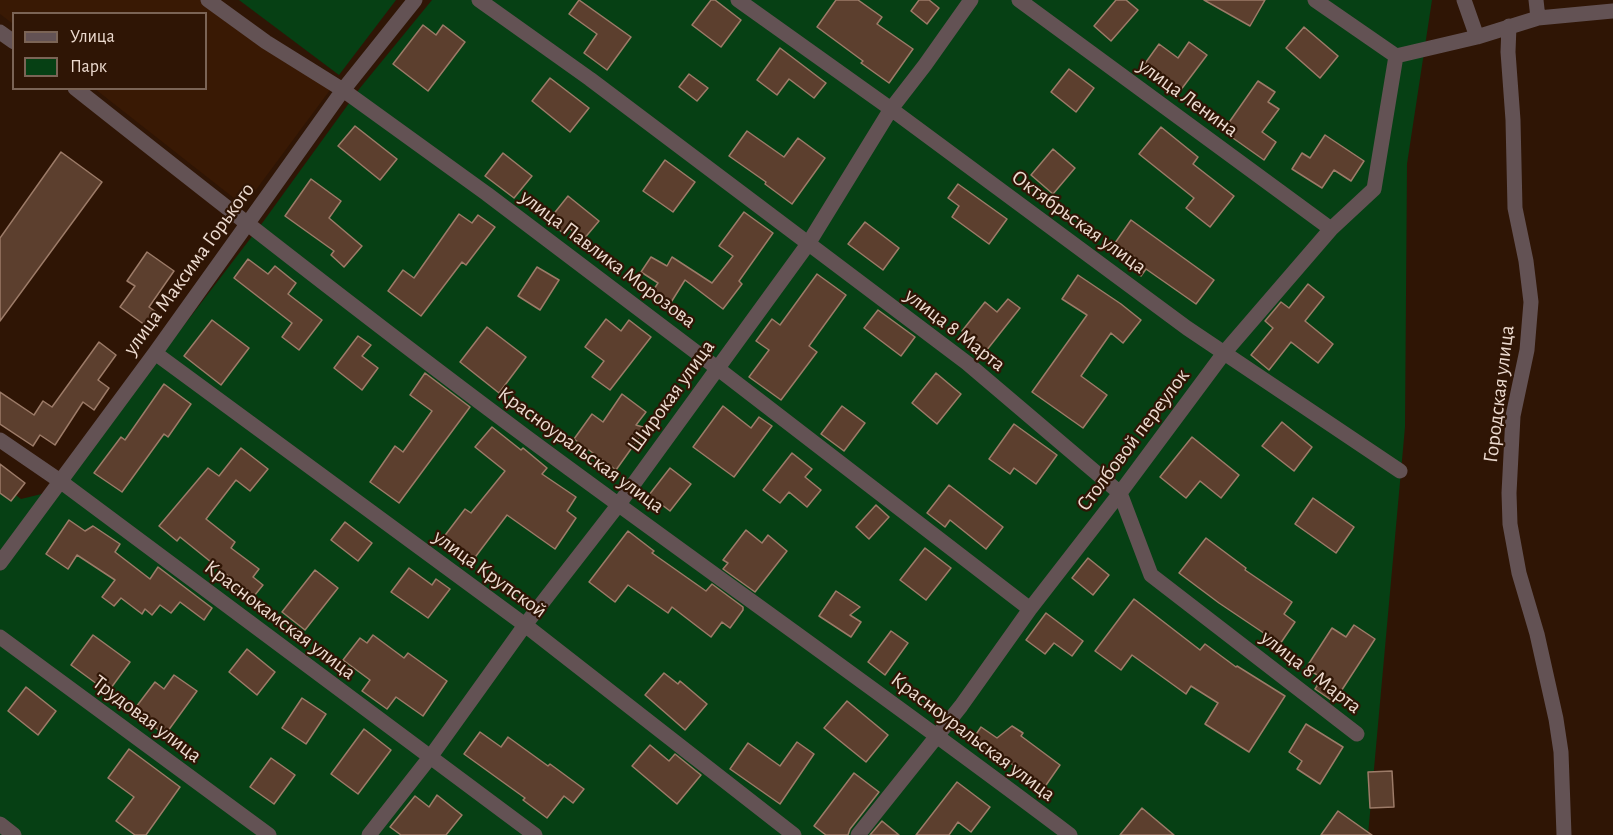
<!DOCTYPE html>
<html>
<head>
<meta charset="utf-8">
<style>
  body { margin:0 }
  #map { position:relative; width:1613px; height:835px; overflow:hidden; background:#2f1505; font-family:"Alegreya Sans",sans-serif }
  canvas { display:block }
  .legend { position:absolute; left:12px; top:12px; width:195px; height:78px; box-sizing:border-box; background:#2f1505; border:2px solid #7b6456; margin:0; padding:8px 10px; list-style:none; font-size:18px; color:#eddbd0 }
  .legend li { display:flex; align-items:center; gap:12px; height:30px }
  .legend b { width:30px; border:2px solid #7b6456 }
</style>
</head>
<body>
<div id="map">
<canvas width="1613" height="835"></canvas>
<ul class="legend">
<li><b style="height:8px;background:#635254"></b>Улица</li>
<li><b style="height:16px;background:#064014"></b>Парк</li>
</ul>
</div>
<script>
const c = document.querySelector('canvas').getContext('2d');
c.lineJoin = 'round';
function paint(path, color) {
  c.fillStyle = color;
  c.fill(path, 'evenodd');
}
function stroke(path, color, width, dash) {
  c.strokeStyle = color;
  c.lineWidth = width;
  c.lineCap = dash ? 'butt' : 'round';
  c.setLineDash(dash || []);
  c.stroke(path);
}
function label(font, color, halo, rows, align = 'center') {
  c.font = font + ' "Alegreya Sans",sans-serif';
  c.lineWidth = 4.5;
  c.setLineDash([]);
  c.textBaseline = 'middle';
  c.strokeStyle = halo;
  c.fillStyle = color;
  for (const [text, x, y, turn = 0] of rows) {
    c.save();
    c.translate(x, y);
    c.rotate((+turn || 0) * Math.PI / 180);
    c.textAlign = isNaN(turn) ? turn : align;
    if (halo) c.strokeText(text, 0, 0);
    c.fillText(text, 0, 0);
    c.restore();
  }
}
const built = new Path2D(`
  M0,0h221l112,86 -89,120 -149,-117 111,-1v-74h-192l-1,10 -13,-10z`);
const green = new Path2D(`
  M239,0h157l-57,75z
  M432,0h1000l-25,164 -2,263 -37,408h-1368v-352l21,16 37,-9 205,-268 97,-134z`);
const building = new Path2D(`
  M579,0l52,37 -24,33 -23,-17 13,-19 -28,-20z
  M711,0h4l26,20 -20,27 -29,-22z
  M836,0h22l24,17 -5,7 36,25 -24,34 -28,-20 2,-2 -46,-34z
  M919,0h10l10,8 -12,16 -16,-13z
  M1116,0h10l12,10 -27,31 -17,-15z
  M1204,0h61l-15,26z
  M423,25l13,10 7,-10 22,17 -37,49 -35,-27z
  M1304,27l34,29 -18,22 -34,-30z
  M1189,42l18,13 -30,40 -36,-26 18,-25 19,14z
  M780,48l46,35 -12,15 -25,-19 -12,16 -20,-15z
  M1069,69l25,19 -18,24 -25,-20z
  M689,74l19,14 -11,13 -18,-14z
  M550,78l39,30 -19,24 -38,-31z
  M1258,81l17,11 -7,10 11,7 -17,23 14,10 -12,18 -41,-29z
  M355,126l42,33 -17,21 -42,-34z
  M1161,127l37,30 -5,7 41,32 -24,31 -24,-19 8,-10 -55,-44z
  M747,131l37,26 14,-19 27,20 -33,46 -27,-20 1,-2 -37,-26z
  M1325,135l39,26 -13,20 -17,-11 -12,18 -30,-19 10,-16 8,5z
  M1053,149l22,19 -22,26 -22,-19z
  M61,152l41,30 -102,139v-83z
  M503,153l29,23 -18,22 -29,-22z
  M665,160l30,22 -22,30 -30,-21z
  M311,179l30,22 -12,17 33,28 -18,21 -13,-12 3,-4 -49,-35z
  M958,184l49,35 -18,25 -37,-27 7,-11 -11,-8z
  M568,196l31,25 -16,19 -15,-13 -5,6 -15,-12z
  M744,212l29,21 -34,48 3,3 -19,25 -38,-29 -15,24 -18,-12 6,-9 -17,-11 10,-15 16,9 5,-9 40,26 21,-27 -14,-10z
  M459,214l13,9 6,-8 17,12 -29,38 -4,-3 -41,54 -33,-25 15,-21 11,8z
  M1131,220l83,60 -18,24 -50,-35 -5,7 -13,-10 7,-9 -20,-14z
  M865,222l34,26 -16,22 -35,-26z
  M147,252l27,19 -25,36 10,7 -10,14 -29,-21 15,-21 -8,-5z
  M248,259l20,15 7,-8 21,17 -8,11 34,26 -23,30 -17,-13 10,-14 -58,-45z
  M537,267l22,13 -19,30 -22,-14z
  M817,274l29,21 -37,51 8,6 -36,48 -32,-23 20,-27 -13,-9 16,-22 8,6z
  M1078,275l43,29 20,16 -18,23 -12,-10 -30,43 26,19 -24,33 -51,-36 55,-77 -25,-16z
  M1308,284l16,13 -19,24 28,23 -15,19 -27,-21 -22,28 -18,-15 22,-27 -8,-7 16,-19 8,6z
  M1008,299l12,9 -34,43 -24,-20 23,-29 12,10z
  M878,310l37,27 -14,19 -37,-28z
  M606,319l15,12 8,-11 22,17 -41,53 -18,-13 12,-16 -19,-14z
  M212,320l37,28 -28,37 -37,-29z
  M487,327l39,30 -27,36 -39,-31z
  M358,336l13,9 -9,11 16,12 -16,22 -28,-22z
  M99,342l17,13 -18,25 11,8 -15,22 -11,-8 -28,43 -15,-10 -7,11 -33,-22v-32l34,23 9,-14 9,6z
  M425,373l45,34 -71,96 -29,-21 25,-36 8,6 29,-41 -22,-16z
  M936,373l25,21 -24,30 -25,-21z
  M164,384l27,20 -23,33 -4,-3 -42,58 -28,-19 27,-36 4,3z
  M622,394l24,18 -10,13 10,3 -30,42 -42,-31 18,-25 11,8z
  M723,406l28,22 8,-11 13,9 -38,51 -41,-30z
  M842,406l23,17 -21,28 -23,-17z
  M1282,422l30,25 -18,24 -32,-25z
  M1014,424l43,31 -21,29 -22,-16 -4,6 -21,-15z
  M492,427l29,23 2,-2 24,20 -5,6 34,23 -9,14 9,7 -21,31 -48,-34 -34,45 -30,-22 22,-29 6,4 34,-42 -30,-24z
  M1192,437l47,38 -18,23 -21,-17 -14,17 -26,-21z
  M241,448l27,21 -18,22 -14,-11 -30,39 29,23 -4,6 28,21 -6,8 10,8 -13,16 -22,-17 4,-5 -52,-42 -3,4 -18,-15 49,-58 11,8z
  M792,453l20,16 -7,8 16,13 -14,17 -18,-15 -9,11 -17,-13z
  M0,464l25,19 -14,18 -11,-8z
  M670,468l21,16 -21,27 -21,-16z
  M949,485l54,42 -17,22 -36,-29 -5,7 -18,-14z
  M1313,498l41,29 -18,26 -41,-29z
  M876,505l13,12 -20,22 -13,-12z
  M69,520l16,11 8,-5 27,18 -5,8 35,27 8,-12 54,41 -8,12 -24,-18 -9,11 -11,-8 -8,10 -7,-6 -3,5 -21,-16 -7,8 -12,-9 13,-17 -38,-25 -9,14 -22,-15z
  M345,522l27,21 -14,18 -27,-21z
  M746,530l16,13 6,-8 19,16 -32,41 -32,-23 5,-6 -5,-3z
  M628,531l26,20 -2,2 54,38 6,-7 31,23v3l-13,18 -8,-6 -11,15 -39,-30 -4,6 -40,-28 -13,17 -26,-20z
  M1206,538l40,30 -1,2 47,32 -8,12 11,8 -15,22 -61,-41 -40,-30z
  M925,548l26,20 -25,32 -26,-20z
  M1088,558l21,17 -16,20 -21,-17z
  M409,568l23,17 4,-6 14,10 -22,29 -37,-26z
  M315,570l23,18 -33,42 -23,-18z
  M836,591l24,16 -10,8 11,7 -10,15 -32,-21z
  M1134,599l66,51 5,-6 31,23 1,-1 48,30 -36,56 -44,-28 13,-21 -27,-17 -5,8 -54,-39 -11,15 -26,-19z
  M1046,613l37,28 -11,15 -18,-13 -9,11 -19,-14z
  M1354,625l21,14 -41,63 -19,-13 7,-11 -16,-10 26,-40 14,9z
  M891,631l17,12 -23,32 -17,-13z
  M93,635l37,27 -22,30 -37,-27z
  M373,635l31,23 4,-5 39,28 -24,35 -27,-19 -9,12 -25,-18 8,-11 -27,-20 17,-22 7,5z
  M247,649l28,23 -18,23 -28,-23z
  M664,673l14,11 2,-3 27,23 -22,26 -40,-35z
  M174,675l23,16 -32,44 -32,-24 22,-29 9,7z
  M26,687l30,24 -18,24 -30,-24z
  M302,698l24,16 -20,30 -24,-16z
  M847,701l41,34 -22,27 -42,-34z
  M1306,724l37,23 -23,37 -23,-15 5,-8 -13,-9z
  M1012,726l11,7 -2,3 39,29 -16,23 -39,-29 -3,4 -31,-21 10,-15 16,11z
  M364,729l27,21 -33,44 -27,-20z
  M480,732l21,15 7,-10 40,29 2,-2 34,25 -11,14 -9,-7 -17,22 -24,-18 2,-2 -61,-44z
  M797,742l17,12 -34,50 -50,-35 18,-26 32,23z
  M650,745l19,16 6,-7 26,21 -24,29 -45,-38z
  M129,749l51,38 -34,48h-11l-19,-14 18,-24 -26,-19z
  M271,758l24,17 -21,29 -24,-17z
  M1392,771l2,36 -24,1 -2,-36z
  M854,773l25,19 -29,37 -2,6h-22l-12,-9z
  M957,782l33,25 -19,25 -13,-10 -9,13h-33z
  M437,795l25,20 -16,20h-45l-11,-8 25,-31 14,11z
  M1142,808l32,27h-54z
  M1338,811l34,24h-51z
  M882,821l17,14h-29z`);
const street = new Path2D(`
  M208,0l58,42 77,48 144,104 230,174 313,241
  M479,0l111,79 377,284 153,130 31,82 206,159
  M738,0l153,109 296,219 213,143
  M1019,0l312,229
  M1315,0l81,56
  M1464,0l13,37
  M1536,0l2,18
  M1509,26l-1,26 5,68 2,88 11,53 5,41 -4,48 -14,66 -4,77 1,31 9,49 18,61 19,85 5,33 3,83
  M0,32l14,10
  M1396,56l81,-19 61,-19 75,-7
  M75,88c149,118 298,235 450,348 181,134 365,263 545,399
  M155,353l370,272 269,210
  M0,440l60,41 475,354
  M0,563l155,-210 188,-263 72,-90
  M0,637l269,198
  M0,824l14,11
  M369,835l62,-79 94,-131 94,-121 189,-260 83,-135 34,-44 46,-65
  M858,835l103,-129 69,-97 90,-116 104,-140 107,-124 43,-40 22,-133`);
const streetNames = [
  ["улица Ленина",1188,98,36],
  ["Октябрьская улица",1079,222,36],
  ["улица Павлика Морозова",608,259,37],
  ["улица Максима Горького",189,269,-54],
  ["улица 8 Марта",955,330,38],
  ["Городская улица",1499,394,-83],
  ["Широкая улица",671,396,-54],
  ["Столбовой переулок",1133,440,-53],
  ["Красноуральская улица",581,450,36],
  ["улица Крупской",490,574,36],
  ["Краснокамская улица",280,620,37],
  ["улица 8 Марта",1311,672,38],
  ["Трудовая улица",147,719,37],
  ["Красноуральская улица",973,737,37]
];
paint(built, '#391904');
paint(green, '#064014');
paint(building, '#5c3f2e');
stroke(building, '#9c7b68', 1.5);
stroke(street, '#635254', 15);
label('21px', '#eddbd0', '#2f1505', streetNames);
</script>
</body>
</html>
